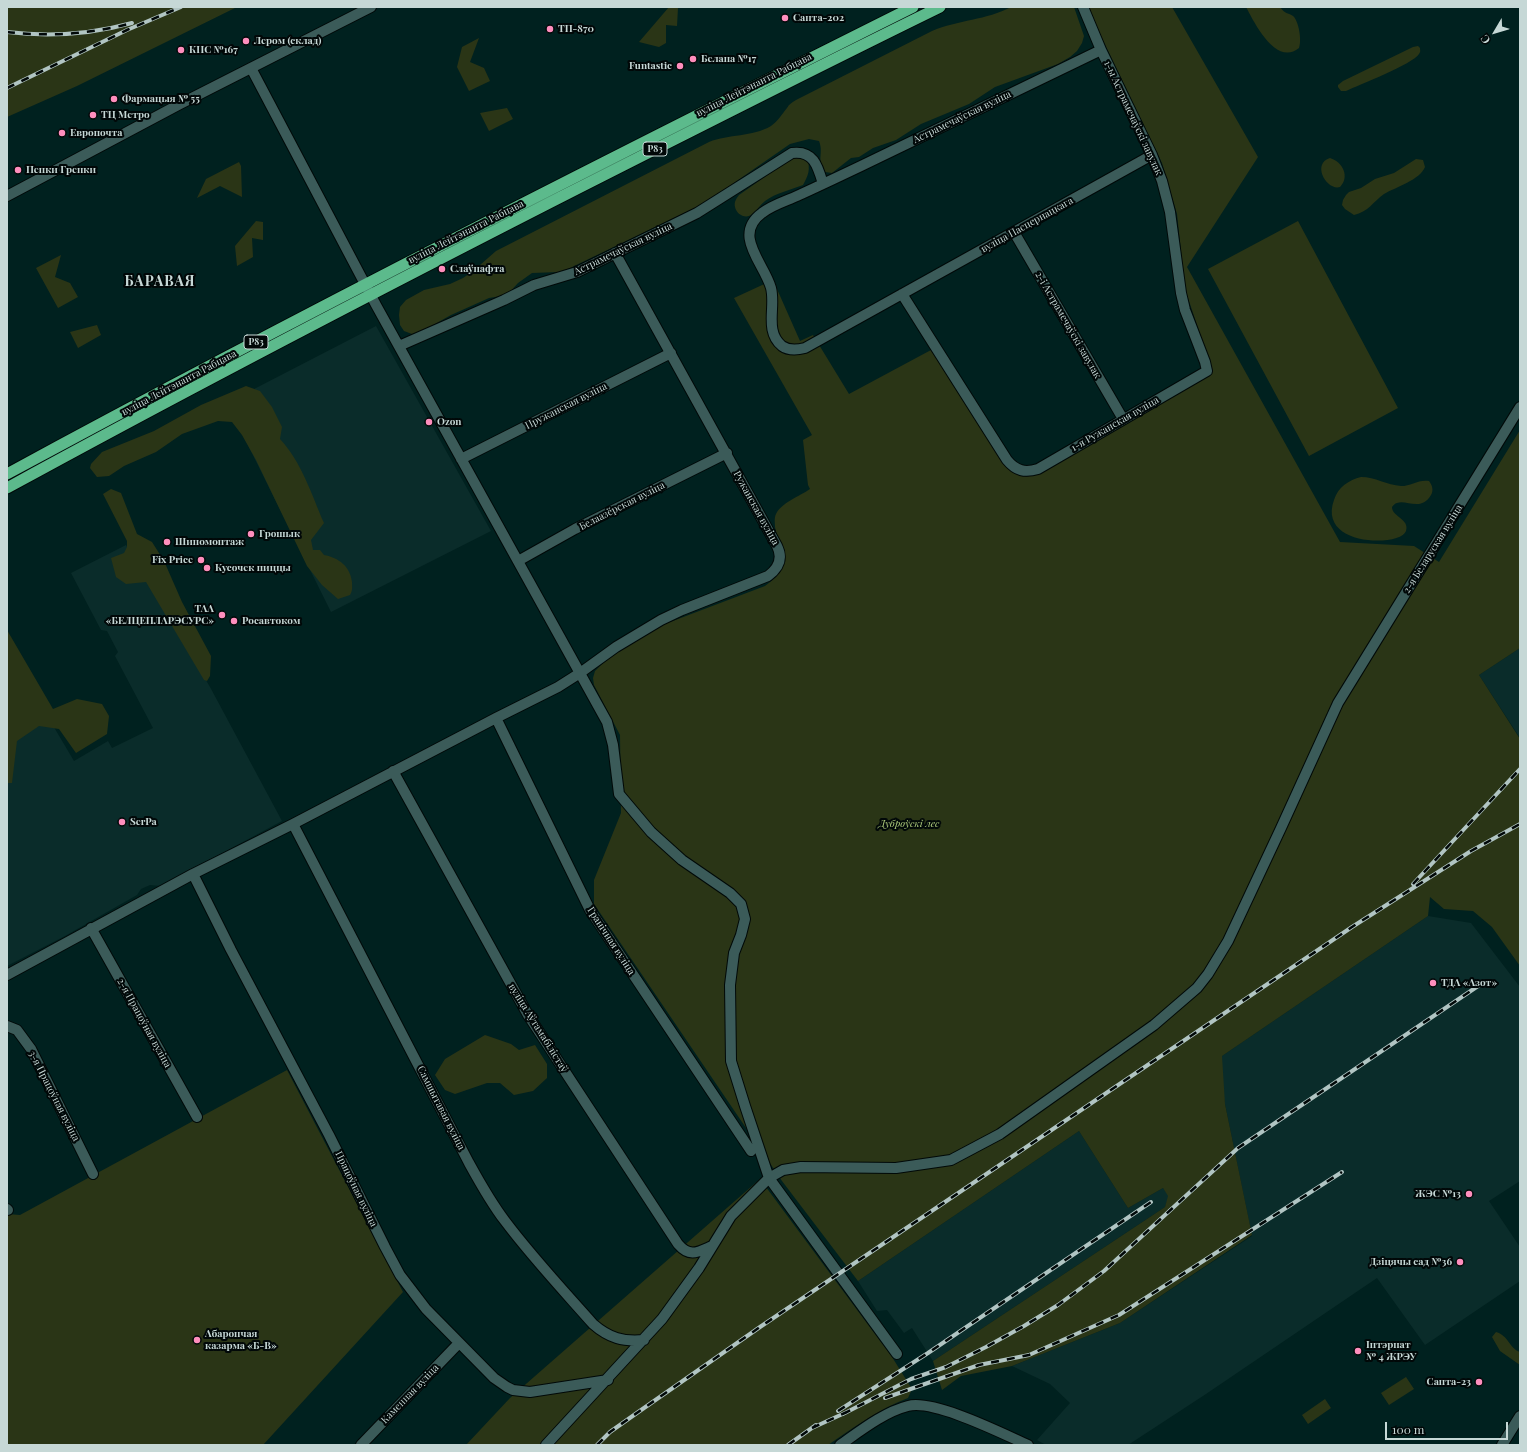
<!DOCTYPE html>
<html>
<head>
<meta charset="utf-8">
<style>
  body { margin:0 }
  #map { position:relative; width:1527px; height:1452px; overflow:hidden; background:#00211f; font-family:"Playfair Display",serif }
  canvas { display:block }
  .frame { position:absolute; inset:0; border:8px solid #c6d8d6; pointer-events:none }
  .north { position:absolute; left:1475px; top:12px; width:40px; height:40px; -webkit-text-stroke:3px #010808; paint-order:stroke; rotate:232deg; font-size:11px; font-weight:700; line-height:16px; text-align:center; color:#c6d8d6 }
  .north::after { content:''; display:block; margin:auto; width:14px; height:18px; background:#c6d8d6; clip-path:polygon(50% 0,100% 100%,50% 72%,0 100%) }
  .scale { position:absolute; left:1385px; top:1422px; width:123px; height:18px; box-sizing:border-box; border:2px solid #c6d8d6; border-top:0; padding-left:5px; font-size:12px; line-height:14px; white-space:nowrap; color:#c6d8d6; -webkit-text-stroke:3px #010808; paint-order:stroke }
</style>
</head>
<body>
<div id="map">
<canvas width="1527" height="1452"></canvas>
<div class="frame"></div>
<div class="north">С</div>
<div class="scale">100 m</div>
</div>
<script>
const c = document.querySelector('canvas').getContext('2d');
c.lineJoin = 'round';
function paint(path, color) {
  c.fillStyle = color;
  c.fill(path, 'evenodd');
}
function stroke(path, color, width, dash) {
  c.strokeStyle = color;
  c.lineWidth = width;
  c.lineCap = dash ? 'butt' : 'round';
  c.setLineDash(dash || []);
  c.stroke(path);
}
function label(font, color, halo, rows, align = 'center') {
  c.font = font + ' "Playfair Display",serif';
  c.lineWidth = 4;
  c.setLineDash([]);
  c.textBaseline = 'middle';
  c.strokeStyle = halo;
  c.fillStyle = color;
  for (const [text, x, y, turn = 0] of rows) {
    c.save();
    c.translate(x, y);
    c.rotate((+turn || 0) * Math.PI / 180);
    c.textAlign = isNaN(turn) ? turn : align;
    if (halo) c.strokeText(text, 0, 0);
    c.fillText(text, 0, 0);
    c.restore();
  }
}
const built = new Path2D(`
  M376,326l115,205 -160,81 -104,-209z
  M126,545l84,142 72,134 -121,65 -11,-1 -9,4 -4,6 -72,41 -58,30v-311l3,-2 64,108 34,-20 4,7 41,-20 -38,-72 3,-4 -11,-21 -6,-1 -30,-57z
  M1520,648v90l-41,-63z
  M1428,916l43,7 49,64v194l-31,20 31,46v34l-95,64 -48,-67 -171,116 -78,51h-82l-9,-5 33,-37 -20,-19 -38,-18 108,-43 132,-87 -36,-176z
  M1079,1131l49,77 35,-20 6,8 -4,11 -232,154 -21,-33 -8,5 -17,-23 -10,1 -19,-30z`);
const green = new Path2D(`
  M7,7h230l-160,79 -70,31z
  M669,7l9,1 -1,18 -11,-1v18l-7,4 -20,-5z
  M1011,7h63l10,29 -2,7 -5,8 -7,6 -12,7 -63,23 -26,17 -48,20 -25,16 -23,8 -14,9 -8,1 -19,15 -7,-1c-9,-13 -1,-18 -6,-31l-10,-2 -19,5 -85,59 -135,65 -11,4 -27,1 -14,10 -11,12 -18,3 -38,17 -32,18 -7,1 -8,-3 -4,-6 -1,-10 1,-8 6,-7 18,-10 26,-6 13,-6 9,-6 24,-21 213,-109c20,-8 43,-5 62,-16 7,-5 11,-12 16,-18 2,-4 6,-6 9,-8l136,-69c26,-11 55,-11 79,-24z
  M1087,7h85l86,150 -71,110 153,275 74,4 25,16 81,-132v218l-41,27 41,64v227l-28,-39 -19,-16 -29,-2 -14,-12 -2,19 -206,140 3,48 27,131 -132,88 -108,43 -51,10 -19,14 -9,-29 232,-154 3,-11 -5,-8 -35,20 -49,-77 -221,150 -76,-100 -188,-277v-24l27,-67 -1,-78 -26,-50 -1,-7 2,-7 15,-15 47,-29 108,-41c15,-11 23,-20 17,-39 -2,-7 -6,-13 -7,-20 0,-4 -1,-9 1,-13 5,-11 24,-18 34,-25l-2,-4 -5,-45 9,-5 -78,-137 39,-18 27,61 13,-6 36,59 82,-44 75,116c12,12 24,13 39,5l166,-100 -2,-10 -24,-72 -8,-75 -15,-51z
  M1246,7h34c6,8 7,5 13,9 6,5 9,25 6,32 -23,19 -45,-26 -53,-41z
  M479,38l-9,24 14,6 6,13 -21,10 -12,-24 5,-20z
  M1418,46l2,2c0,3 1,3 -1,6 -6,10 -60,31 -73,37h-5l-3,-4v-2l5,-4 70,-34z
  M507,108l6,11 -24,12 -9,-18z
  M797,157l10,2c4,10 1,17 -4,26 -13,5 -27,8 -38,16 -5,4 -10,12 -16,15 -6,2 -13,-3 -14,-9 -1,-5 1,-8 4,-12l47,-33z
  M1330,158c13,4 20,19 10,29 -13,4 -29,-23 -10,-29z
  M1416,159l7,1 2,7c-5,13 -29,20 -41,27 -11,8 -16,18 -30,21l-9,-6 -3,-4 1,-5 3,-5 3,-3 12,-4 14,-9 19,-6z
  M239,162l2,4 1,31 -22,-11 -23,12 9,-19z
  M256,221l7,1v18l-11,-2 1,19 -16,9 -2,-20z
  M1298,221l100,187 -89,48 -101,-187z
  M61,255l-6,22 15,6 8,14 -20,11 -22,-40z
  M97,325l4,10 -23,13 -8,-16z
  M246,386l14,5 12,16 10,20 -2,12c22,24 31,54 44,84l-13,17 2,10h7l4,5c15,3 26,11 28,27 0,5 1,8 -2,13l-12,4 -16,-14 -15,-19 -51,-106 -14,-25 -10,-13 -14,-1 -36,13 -26,18 -32,14 -15,10 -12,1 -7,-9 1,-4 11,-12 52,-21 47,-26z
  M1361,477c14,0 26,8 40,9 10,0 18,-7 28,-5 3,4 5,9 2,14 -10,17 -25,4 -34,8 -2,0 -4,3 -5,4 0,10 18,12 14,24 -5,16 -89,16 -72,-31 4,-13 15,-20 27,-23z
  M111,489l10,4 16,41 15,8 12,19 18,41 29,54 -1,20 -3,5 -3,-1 -58,-98 -20,2 -10,-7 -5,-19 13,-5 3,-6v-6l-24,-47z
  M7,630l46,79 24,-10 25,5 7,12 -2,18 -31,19 -17,-24 -20,-3 -22,15 -5,42h-5z
  M485,1035l26,9 8,6 16,-5 12,19v14l-14,13 -19,4 -14,-12h-13l-32,11 -10,-4 -10,-15 10,-16z
  M287,1070l116,222 -140,153h-256v-231l13,1z
  M760,1179l132,178 20,32 -4,9c-29,11 -55,30 -80,47h-362l44,-47z
  M1496,1332c13,4 13,16 24,20v13l-20,-14 -8,-14z
  M1406,1377l8,12 -25,16 -8,-12z
  M1325,1399l6,9 -23,16 -6,-9z`);
const minor = new Path2D(`
  M1101,50c-80,38 -160,77 -240,116 -21,10 -42,20 -64,30 -11,5 -25,9 -35,17 -30,22 2,50 9,75 5,19 -7,43 11,58 7,5 15,4 23,2l347,-193
  M251,68l125,237 231,417 6,23 6,49 32,38 31,28 48,33 11,11 4,15 -4,16 -7,18 -4,32 1,76 14,45 24,72 128,176
  M7,196l173,-92 191,-97
  M1014,232l109,187
  M902,294l105,166c9,11 18,13 31,9l169,-98 -2,-9 -20,-52 -4,-17 -11,-81 -8,-31 -10,-26 -51,-105 -18,-43
  M399,346l105,-46 30,-15 43,-13 120,-59 95,-60c22,-3 26,14 31,31
  M461,459l210,-106
  M518,561l57,-32 152,-76
  M496,718l94,192 161,241
  M393,771l135,244 150,229c12,14 20,8 34,2
  M293,824l176,339c11,20 22,40 36,58 27,36 58,69 88,103 16,14 30,18 51,16
  M193,874l38,76 98,185 56,112 15,28 26,34 68,69 13,9 6,3 17,2 78,-12
  M91,928l106,189
  M7,975l186,-101 100,-50 203,-106 62,-31 22,-14 36,-26 45,-27 21,-10 86,-34c11,-8 15,-18 9,-30l-162,-293
  M7,1026l10,4 14,19 62,125
  M7,1209l1,1
  M361,1445l98,-102
  M546,1445l116,-126 37,-51 32,-52 38,-38 14,-8 18,-3 95,1 55,-8 49,-26 154,-109 43,-37 11,-14 20,-33 53,-113 57,-125 182,-296
  M840,1445c20,-14 44,-33 68,-39 26,-7 95,28 120,39`);
const secondary = new Path2D(`
  M1502,1445l18,-29`);
const trunk = new Path2D(`
  M7,474c299,-162 602,-315 906,-467
  M7,488c179,-98 360,-192 542,-285 130,-66 260,-132 391,-196`);
const rail = new Path2D(`
  M7,32c41,5 85,2 125,-9
  M7,88l120,-58 54,-23
  M1413,884l107,-115
  M885,1398l94,-33 50,-10 90,-40 223,-143
  M838,1411l90,-58 223,-151
  M843,1414l68,-35 35,-12 40,-20 38,-21 34,-21 46,-34 134,-123 246,-166
  M812,1428l35,-16
  M597,1445l13,-13 24,-17 126,-88 592,-400 119,-76 49,-27
  M788,1445l28,-20`);
const markers = [
  [785,18,4,"#fe8ebd"],
  [550,29,4,"#fe8ebd"],
  [246,41,4,"#fe8ebd"],
  [181,50,4,"#fe8ebd"],
  [693,59,4,"#fe8ebd"],
  [680,66,4,"#fe8ebd"],
  [114,99,4,"#fe8ebd"],
  [93,115,4,"#fe8ebd"],
  [62,133,4,"#fe8ebd"],
  [18,170,4,"#fe8ebd"],
  [442,269,4,"#fe8ebd"],
  [429,422,4,"#fe8ebd"],
  [251,534,4,"#fe8ebd"],
  [167,542,4,"#fe8ebd"],
  [201,560,4,"#fe8ebd"],
  [207,568,4,"#fe8ebd"],
  [222,615,4,"#fe8ebd"],
  [234,621,4,"#fe8ebd"],
  [122,822,4,"#fe8ebd"],
  [1433,983,4,"#fe8ebd"],
  [1469,1194,4,"#fe8ebd"],
  [1460,1262,4,"#fe8ebd"],
  [197,1340,4,"#fe8ebd"],
  [1358,1351,4,"#fe8ebd"],
  [1479,1382,4,"#fe8ebd"]
];
const shields = [
  [655,149,24],
  [256,342,24]
];
const shieldNames = [
  ["Р83",655,149],
  ["Р83",256,342]
];
const poiNames = [
  ["Санта-202",793,18],
  ["ТП-870",558,29],
  ["Лером (склад)",254,41],
  ["КНС №167",189,50],
  ["Белана №17",701,59],
  ["Funtastic",672,66,"right"],
  ["Фармацыя № 55",122,99],
  ["ТЦ Метро",101,115],
  ["Европочта",70,133],
  ["Пенки Гренки",26,170],
  ["Слаўнафта",450,269],
  ["Ozon",437,422],
  ["Грошык",259,534],
  ["Шиномонтаж",175,542],
  ["Fix Price",193,560,"right"],
  ["Кусочек пиццы",215,568],
  ["ТАА",214,609,"right"],
  ["«БЕЛЦЕПЛАРЭСУРС»",214,621,"right"],
  ["Росавтоком",242,621],
  ["SerPa",130,822],
  ["ТДА «Азот»",1441,983],
  ["ЖЭС №13",1461,1194,"right"],
  ["Дзіцячы сад №36",1452,1262,"right"],
  ["Абарончая",205,1334],
  ["казарма «Б-В»",205,1346],
  ["Інтэрнат",1366,1345],
  ["№ 4 ЖРЭУ",1366,1357],
  ["Санта-23",1471,1382,"right"]
];
const streetNames = [
  ["вуліца Лейтэнанта Рабцава",754,85,-27],
  ["Астрамечаўская вуліца",962,117,-26],
  ["1-ы Астрамечаўскі завулак",1133,118,65],
  ["вуліца Пасцернацкага",1027,225,-29],
  ["вуліца Лейтэнанта Рабцава",466,232,-27],
  ["Астрамечаўская вуліца",623,249,-26],
  ["2-і Астрамечаўскі завулак",1068,325,60],
  ["вуліца Лейтэнанта Рабцава",179,383,-28],
  ["Пружанская вуліца",566,406,-27],
  ["1-я Ружанская вуліца",1115,424,-30],
  ["Белаазёрская вуліца",622,506,-27],
  ["Ружанская вуліца",756,508,61],
  ["2-я Беларуская вуліца",1433,549,-58],
  ["Гранічная вуліца",611,941,57],
  ["2-я Працоўная вуліца",144,1023,61],
  ["вуліца Аўтамабілістаў",538,1028,58],
  ["3-я Працоўная вуліца",54,1096,63],
  ["Самшытавая вуліца",441,1108,63],
  ["Працоўная вуліца",356,1189,64],
  ["Каменная вуліца",410,1394,-46]
];
const parkNames = [
  ["Дуброўскі лес",909,824]
];
const districtNames = [
  ["БАРАВАЯ",160,282]
];
paint(built, '#0a2c2a');
paint(green, '#2a3516');
stroke(minor, '#000908', 12);
stroke(secondary, '#000908', 12);
stroke(trunk, '#000908', 13);
stroke(minor, '#3b5b59', 10);
stroke(secondary, '#3b5b59', 10);
stroke(trunk, '#5cba8c', 11);
stroke(rail, '#b1c5c3', 4);
stroke(rail, '#010808', 2.5, [8]);
for (const [x, y, r, color] of markers) {
  const dot = new Path2D();
  dot.arc(x, y, r, 0, 2 * Math.PI);
  c.fillStyle = color;
  c.fill(dot);
  stroke(dot, '#010808', 1.5);
}
for (const [x, y, w] of shields) {
  const box = new Path2D();
  box.roundRect(x - w / 2, y - 7, w, 14, 3);
  c.fillStyle = '#010808';
  c.fill(box);
  stroke(box, '#c6d8d6', 1);
}
label('bold 9px', '#c6d8d6', null, shieldNames);
label('bold 10px', '#c6d8d6', '#010808', poiNames, 'left');
label('10px', '#c6d8d6', '#010808', streetNames);
label('italic 10px', '#b2d07f', '#010808', parkNames);
c.letterSpacing = '1px';
label('bold 14px', '#c6d8d6', '#010808', districtNames);
c.letterSpacing = '0px';
</script>
</body>
</html>
